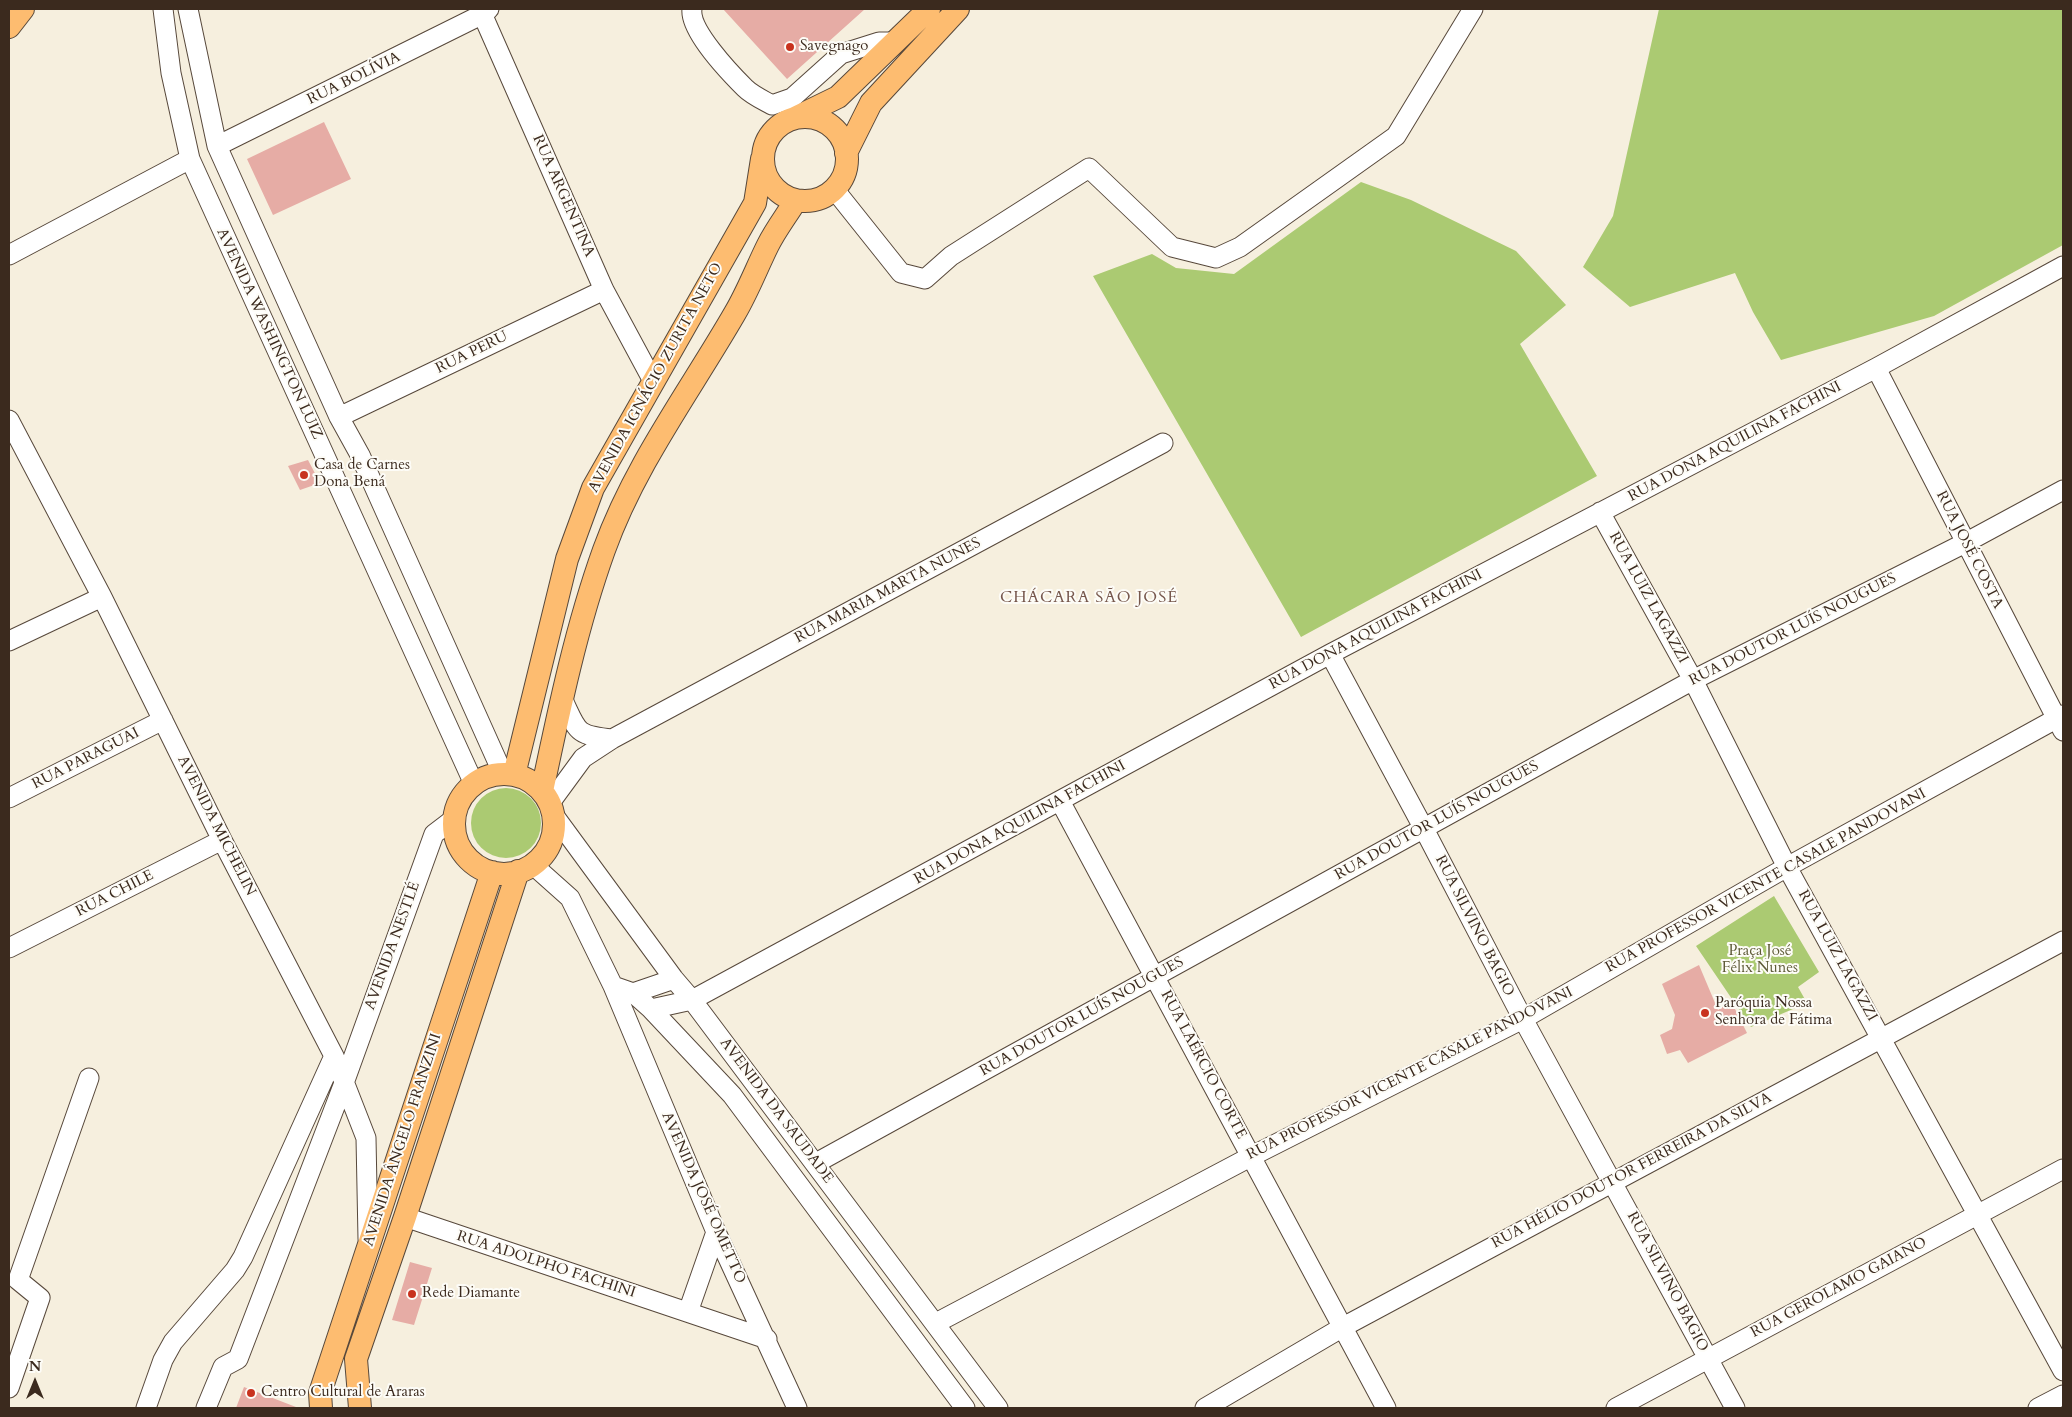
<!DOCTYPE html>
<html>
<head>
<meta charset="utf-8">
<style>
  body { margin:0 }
  #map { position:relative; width:2072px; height:1417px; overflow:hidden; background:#f6efde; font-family:Cardo,serif }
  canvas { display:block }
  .frame { position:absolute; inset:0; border:10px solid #3b2a1e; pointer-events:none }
  .north { position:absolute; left:10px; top:1357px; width:50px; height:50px; -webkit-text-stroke:4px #fdfcf7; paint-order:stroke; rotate:0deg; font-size:14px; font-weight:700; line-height:20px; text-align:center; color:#3b2a1e }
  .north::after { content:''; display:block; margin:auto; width:18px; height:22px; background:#3b2a1e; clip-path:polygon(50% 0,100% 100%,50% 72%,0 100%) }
</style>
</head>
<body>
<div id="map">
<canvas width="2072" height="1417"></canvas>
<div class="frame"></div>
<div class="north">N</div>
</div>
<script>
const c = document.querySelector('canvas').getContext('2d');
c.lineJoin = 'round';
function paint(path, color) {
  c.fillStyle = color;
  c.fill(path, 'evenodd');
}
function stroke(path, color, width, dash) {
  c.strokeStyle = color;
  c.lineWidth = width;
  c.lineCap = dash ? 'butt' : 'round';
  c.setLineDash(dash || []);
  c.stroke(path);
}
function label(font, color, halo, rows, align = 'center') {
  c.font = font + ' Cardo,serif';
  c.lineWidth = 4;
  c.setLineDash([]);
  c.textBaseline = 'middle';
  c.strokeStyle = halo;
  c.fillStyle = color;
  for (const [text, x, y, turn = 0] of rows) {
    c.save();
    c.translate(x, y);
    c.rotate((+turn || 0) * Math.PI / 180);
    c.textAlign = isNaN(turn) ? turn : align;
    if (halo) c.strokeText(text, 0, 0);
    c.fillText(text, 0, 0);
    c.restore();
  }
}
const green = new Path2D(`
  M1659,9h404v236l-129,71 -153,44 -28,-48 -18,-39 -105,34 -47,-40 30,-51z
  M1361,182l50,18 105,51 50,54 -46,39 77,132 -296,161 -208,-361 59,-22 24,14 58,6z
  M471 823a35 35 0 1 1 70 0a35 35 0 1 1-70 0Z
  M1774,896l45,76 -21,15 9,16 -56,24 -55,-81z`);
const building = new Path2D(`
  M723,9h142l-78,70z
  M324,122l27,57 -78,36 -26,-56z
  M308,460l12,23 -20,7 -12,-24z
  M1699,965l19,45 13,-9 16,32 -59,30 -8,-13 -13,4 -7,-19 12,-6 3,-14 -13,-31z
  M410,1262l22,6 -18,57 -22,-5z
  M244,1387l52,20v1h-60z`);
const minor = new Path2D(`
  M163,9l8,64 19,86 284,625
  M188,9l29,137 122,271 21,38 143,319
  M480,9l124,281 49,91
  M692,9c-3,21 38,64 53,79 7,7 18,12 27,17l20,-7 49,-44 38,-12h17
  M217,146l266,-132 6,-5
  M834,189l67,84 24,6 26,-23 138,-88 83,79 44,11 24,-11 156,-111 77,-127
  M9,255l181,-96
  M1876,368l187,363
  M339,417l265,-127
  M9,420l93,177 120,243 112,216 32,82 2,101
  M1600,512l93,168 94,187 276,504
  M9,641l93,-44
  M1330,654l94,175 99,190 212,389
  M562,698c16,33 12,37 50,41
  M9,798l154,-78
  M1060,801l326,607
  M550,803l33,-45 29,-19 551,-296
  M553,814l121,165 18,21 306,408
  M533,865l37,33 43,88 20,7 18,16 81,86 233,313
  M9,948l213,-108
  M613,986l103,246 81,176
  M633,993l41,-14
  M651,1009l41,-9 638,-346 546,-286 187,-102
  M816,1163l877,-483 272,-137 98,-53
  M405,1217l362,122
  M688,1312l28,-80
  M936,1323l316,-167 271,-137 264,-152 276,-152
  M9,1388l31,-90 -22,-18 71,-202
  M146,1408l17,-48 10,-18 62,-72 8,-13 91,-201
  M206,1408l17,-41 15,-8 106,-276 90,-249 21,-16
  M1205,1408l138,-81 720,-386
  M1616,1408l447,-239
  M2038,1408l25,-13`);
const major = new Path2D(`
  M9,27l14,-18
  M763 159a42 42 0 1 1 84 0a42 42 0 1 1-84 0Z
  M795,118l43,-21 91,-88
  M846,153l25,-50 87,-94
  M454 824a50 50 0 1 1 100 0a50 50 0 1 1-100 0Z
  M514,775l53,-216 26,-71 162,-285 7,-44
  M542,791c17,-81 34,-163 62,-241 31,-86 86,-159 131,-237 13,-22 22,-46 33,-68 8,-16 19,-30 28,-45
  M321,1408l-1,-15 172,-521
  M360,1408l-4,-49 49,-142 113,-346`);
const markers = [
  [790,47,5,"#c8321e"],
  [304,475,5,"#c8321e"],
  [1705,1013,5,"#c8321e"],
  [412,1294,5,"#c8321e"],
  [251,1393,5,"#c8321e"]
];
const poiNames = [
  ["Savegnago",800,47],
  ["Casa de Carnes",314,466],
  ["Dona Bená",314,483],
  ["Paróquia Nossa",1715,1004],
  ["Senhora de Fátima",1715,1021],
  ["Rede Diamante",422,1294],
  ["Centro Cultural de Araras",261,1393]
];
const streetNames = [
  ["RUA BOLÍVIA",354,79,-26],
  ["RUA ARGENTINA",563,196,66],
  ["AVENIDA WASHINGTON LUIZ",269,334,65],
  ["RUA PERU",472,353,-26],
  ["AVENIDA IGNÁCIO ZURITA NETO",656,378,-61],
  ["RUA DONA AQUILINA FACHINI",1735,442,-28],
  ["RUA JOSÉ COSTA",1969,550,63],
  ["RUA MARIA MARTA NUNES",888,591,-28],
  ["RUA LUIZ LAGAZZI",1648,598,61],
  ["RUA DONA AQUILINA FACHINI",1376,630,-28],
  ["RUA DOUTOR LUÍS NOUGUES",1793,630,-27],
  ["RUA PARAGUAI",86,759,-27],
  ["RUA DOUTOR LUÍS NOUGUES",1437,821,-29],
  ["RUA DONA AQUILINA FACHINI",1020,823,-29],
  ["AVENIDA MICHELIN",216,826,63],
  ["RUA PROFESSOR VICENTE CASALE PANDOVANI",1766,881,-29],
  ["RUA CHILE",115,894,-27],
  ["RUA SILVINO BAGIO",1474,926,63],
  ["AVENIDA NESTLÉ",393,946,-70],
  ["RUA LUIZ LAGAZZI",1837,956,61],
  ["RUA DOUTOR LUÍS NOUGUES",1082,1017,-29],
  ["RUA LAÉRCIO CORTE",1203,1065,62],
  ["RUA PROFESSOR VICENTE CASALE PANDOVANI",1410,1074,-27],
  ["AVENIDA DA SAUDADE",776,1111,53],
  ["AVENIDA ÂNGELO FRANZINI",403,1140,-72],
  ["RUA HÉLIO DOUTOR FERREIRA DA SILVA",1632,1171,-28],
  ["AVENIDA JOSÉ OMETTO",703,1198,66],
  ["RUA ADOLPHO FACHINI",546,1265,18],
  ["RUA SILVINO BAGIO",1667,1282,62],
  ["RUA GEROLAMO GAIANO",1839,1288,-28]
];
const parkNames = [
  ["Praça José",1760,952],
  ["Félix Nunes",1760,969]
];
const neighbourhoodNames = [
  ["CHÁCARA SÃO JOSÉ",1089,598]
];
paint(green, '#abca72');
paint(building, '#e6aca5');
stroke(minor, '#57483b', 21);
stroke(major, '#57483b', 24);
stroke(minor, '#fff', 19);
stroke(major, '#fdbc70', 22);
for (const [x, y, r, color] of markers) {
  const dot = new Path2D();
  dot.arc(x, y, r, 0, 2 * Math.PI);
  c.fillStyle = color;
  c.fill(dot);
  stroke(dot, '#fdfcf7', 2);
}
label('15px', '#3b2a1e', '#fdfcf7', poiNames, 'left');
label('15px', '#3b2a1e', '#fdfcf7', streetNames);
label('15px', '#5d5a37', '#fdfcf7', parkNames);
c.letterSpacing = '1px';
label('16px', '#77584d', '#fdfcf7', neighbourhoodNames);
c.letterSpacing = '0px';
</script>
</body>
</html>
